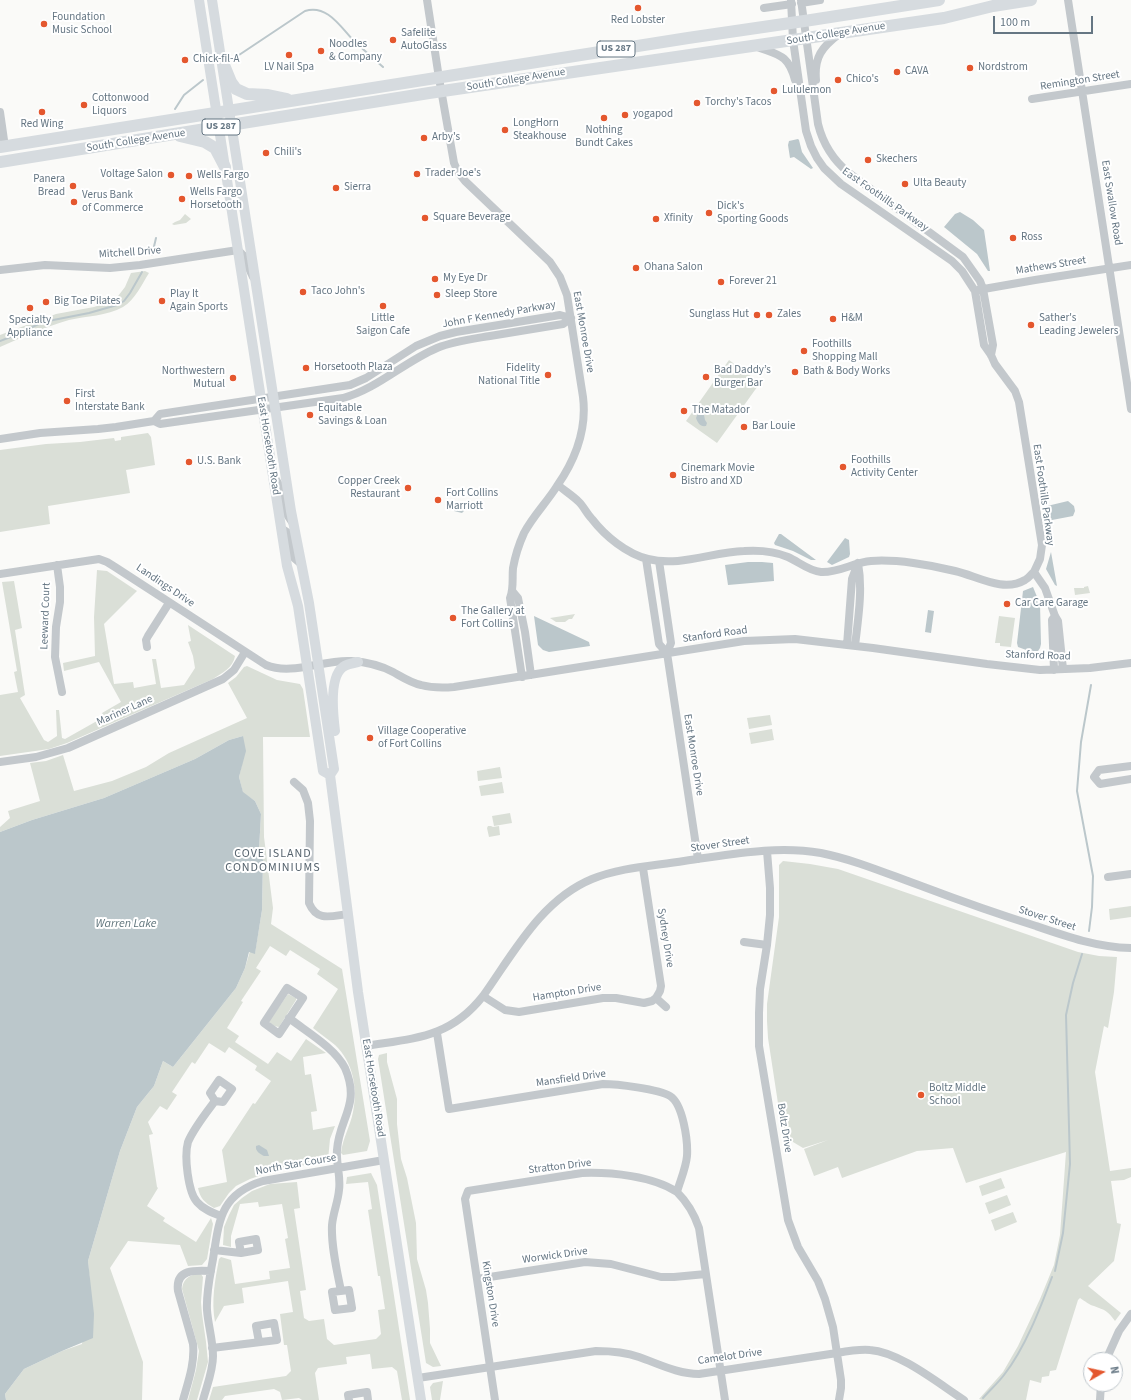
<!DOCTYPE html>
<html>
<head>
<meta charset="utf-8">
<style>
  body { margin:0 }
  #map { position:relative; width:1131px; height:1400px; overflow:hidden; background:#fafaf8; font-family:"Source Sans 3",sans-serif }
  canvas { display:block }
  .north { position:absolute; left:1083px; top:1352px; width:40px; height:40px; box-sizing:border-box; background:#fff; border:1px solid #c1c8cd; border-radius:50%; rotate:81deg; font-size:11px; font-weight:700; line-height:16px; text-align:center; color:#657683 }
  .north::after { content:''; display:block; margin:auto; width:14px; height:18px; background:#e4572e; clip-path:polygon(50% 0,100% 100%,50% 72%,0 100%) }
  .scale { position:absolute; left:993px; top:16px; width:100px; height:18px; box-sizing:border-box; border:2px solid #657683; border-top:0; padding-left:5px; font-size:12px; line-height:14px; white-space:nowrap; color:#657683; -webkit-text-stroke:3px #fff; paint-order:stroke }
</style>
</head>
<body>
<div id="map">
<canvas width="1131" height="1400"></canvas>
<div class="north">N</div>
<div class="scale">100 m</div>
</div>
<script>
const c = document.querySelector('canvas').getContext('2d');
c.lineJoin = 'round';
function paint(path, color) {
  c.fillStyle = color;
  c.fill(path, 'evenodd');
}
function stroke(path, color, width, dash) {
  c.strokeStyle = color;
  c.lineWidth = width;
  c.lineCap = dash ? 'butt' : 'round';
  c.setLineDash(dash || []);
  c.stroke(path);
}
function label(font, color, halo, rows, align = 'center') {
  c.font = font + ' "Source Sans 3",sans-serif';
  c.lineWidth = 4;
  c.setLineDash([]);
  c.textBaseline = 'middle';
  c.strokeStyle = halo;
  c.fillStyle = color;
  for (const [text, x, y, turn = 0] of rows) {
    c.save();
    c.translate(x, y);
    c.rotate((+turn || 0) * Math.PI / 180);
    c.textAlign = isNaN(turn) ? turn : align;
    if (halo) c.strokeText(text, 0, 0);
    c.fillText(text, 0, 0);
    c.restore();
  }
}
const green = new Path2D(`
  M185,214l6,5 -5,4 -12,2 -2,-1 3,-2 5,-2z
  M145,271l4,2c-7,11 -14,27 -26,34 -16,9 -37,9 -54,13 -24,7 -46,17 -69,27v-12l56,-21 38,-7 21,-7 10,-13 6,-14z
  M729,360l31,23 -43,60 -31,-22z
  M148,433l3,4 4,28 -29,5 4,23 -82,13 2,18 -50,8v-82l46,-6 34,-2 34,-4 1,3 6,-1v-3z
  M97,570l10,1 30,20 -33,33 10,60 19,-2 1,6 22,-4 -4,-25h4l5,29 23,-3 11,-17 -2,-12 -5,-14 3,-1 -3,-16 47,31c-2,12 -13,17 -22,23l-146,64 -18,6 -49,7v-61l18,-3 -4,-20 3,-1 -15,-89 12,-1 8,47 -7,2 10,65 -5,3 24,42 4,2 9,-6 -1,-26h3l3,28 3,1 39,-22 -2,-4 19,-11 -22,-40 -35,9 -1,-8 32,-7 -1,-39z
  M1088,586l2,7 -15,2 -1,-7h10v-1z
  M575,614l-3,5h-3l-4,3h-9l-6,-4z
  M999,616l16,2 -4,29 -11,-1v-3h-5z
  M247,666l30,14 23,4 3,5 7,48h-47l1,100 9,71 -2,16 71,45 28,172 -3,10 -24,4 -2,-2c2,-16 9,-26 12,-41 5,-24 0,-50 -18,-67 -7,-6 -15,-11 -22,-17l25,-39 -21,-15 3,-5 -30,-19 -4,6 -16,-10 -14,22 5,3 -20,30 2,1 -16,26 12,8 -4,6 33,22 9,-12 14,9 15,-22 20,14 -23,4 2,18 6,-1 6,37 -6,1 2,18 22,-4 -5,13 -2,21 -60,13 -18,6 -14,7 -7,7 -9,13 -6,2c-9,-5 -14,-10 -16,-20l29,-6 -5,-32 31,-47 2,1 16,-23 -16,-11 2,-4 -28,-19 -4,6 -16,-10 -14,21 -3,-2 -20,30 5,3 -10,15 -7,-4 -12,16 5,12 -4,1 8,52 1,1 -11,18 18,12 -2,3 33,21 15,-24 2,6 -6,35 -5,6 -14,1 -8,-21 -52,-4 -18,27 33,94 -1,38h-136l-1,-6 19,-25 38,-18 20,-7 8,-60 -2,-23 32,-110 17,-44 17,-21 9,-25 10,6 63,-79 9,-20 5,-17 5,2 7,-43 1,-50 -4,-10 2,-36 -6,-13 -12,-8 -4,-16 3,-13 1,-28 -14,4 -34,19 -91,39 -72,22 -32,12v-5l10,-9 -2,-7 32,-10 -10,-38 16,-2 17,-6 11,36 38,-10 34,-14 23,-14 78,-35 -19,-35 8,-6 8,-10z
  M770,715l2,10 -23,4 -2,-11z
  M772,729l2,11 -23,4 -2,-11z
  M500,767l2,11 -24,3 -1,-10z
  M502,782l2,11 -23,3 -2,-10z
  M510,813l2,10 -18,3 -2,-10z
  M488,826h3l2,1 6,-1 1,9 -11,2 -2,-9z
  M783,861l27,3 28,5 240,83 21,4 18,1 -3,35 -6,36 -4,-2 -9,46 15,99 21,-3v9l-7,3 -13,1 6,42 4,1 -7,37 -26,25 33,27 -6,8c-7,-10 -10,-11 -21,-15 -5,-1 -9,-5 -14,-8l-2,2 -22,70 -6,1 -1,5 -7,1 -1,6 -11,-3 -4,20h-44l-3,-1 24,-27 15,-26 22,-47 14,-34 6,-30 6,-83 -100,31 -13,-35 -36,3 -75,27 -4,-11 -24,9 -10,-27 24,-9 -25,8 -20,-12 -15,-98 -1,-17v-17l12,-87v-52z
  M1131,906v11l-21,3 -1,-11z
  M288,994l8,4v2l-17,27c-3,0 -9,-3 -10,-6z
  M387,1053v9l10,37v25l4,35 6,19 9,45 1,36 9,31 2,13 2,26v14l11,23 -8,1 -7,-4 -48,-304 1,-4z
  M371,1173l6,12 33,215h-8l-5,-29 -5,-4 -20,2 -2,-15 -24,3 1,7 -29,4 -3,5 4,27h-17l-3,-2 -17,2 -2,-8 -6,-3 -49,7 -3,4h-13l4,-13 73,-11 5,-5 -4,-26h-3l-4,-31 13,-2 -5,-31 -46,7 2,15 -20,3 -9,16c-4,-21 0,-42 4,-63l2,-2 10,3 4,24 35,-5 -1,-8 21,-3 -5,-29 3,-1 -6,-34 -23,3 -1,-5 -18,2 -9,32v11l-8,-2 1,-18 5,-12 5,-10 8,-7 10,-7 18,-7 27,-2 3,26 -6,1 12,81 -6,1 4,27 5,3 15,-2 3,20 7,6 42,-6 5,-5 -3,-24 7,-1 -5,-33h-2l-10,-66 4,-1 -4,-27 -22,2 1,-7z
  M1001,1178l4,10 -23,8 -3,-10z
  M1007,1195l4,10 -22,9 -4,-11z
  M1013,1212l4,10 -22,9 -4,-11z
  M196,1274h5l2,3 -2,25 1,12 4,28 2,20 -11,38h-9l8,-30 3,-19 -17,-62c1,-8 5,-13 14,-15z
  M443,1381l-3,19h-8l-2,-13 3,-4z`);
const water = new Path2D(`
  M798,139l1,1 3,12 11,16 -2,1 -17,-12 -4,1 -2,-13 1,-4z
  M960,212l13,8 11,10 6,41h-2l-11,-17 -33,-27 11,-13z
  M698,413h4l2,2 1,5 2,3 -1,3c-6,1 -8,-3 -10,-8z
  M1068,501l6,5 1,5 -2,5 -21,4 -4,-1 -2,-10 1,-3z
  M458,504l8,2v3l-4,4 -8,-2 1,-5h3z
  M779,534h2l35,26h-5l-18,-9 -18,-6 -1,-2z
  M845,538l4,2 1,14 -1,3 -17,8 -5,-3z
  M1051,552l6,34 -2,-1 -9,-16z
  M748,562h14l11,1 1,18 -46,4 -3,-20z
  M1033,587l7,17 1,40 -1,4 -2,3h-9l-11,-4 -1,-4 6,-52z
  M928,610l6,1 -3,22 -6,-1z
  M534,616l55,26 1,4 -41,6 -6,-2 -5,-5z
  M243,736l3,15 -7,26 4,15 12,9 6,13 -2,36 4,10 -1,50 -7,44 -6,-2 -4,16 -9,20 -63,79 -10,-6 -9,25 -17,21 -17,44 -32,110 6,53 -1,24 -31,13 -38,18 -19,25 1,6h-6v-568l32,-12 72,-22 91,-39 34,-19z
  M259,1145l8,5 2,6h-5c-4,-2 -9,-5 -8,-10z`);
const stream = new Path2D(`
  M230,61l75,-50c23,-7 36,17 50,31 9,8 19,17 28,25
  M175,109l9,-14 19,-15
  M152,255l4,-17
  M0,341l13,-5 30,-14 46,-9 28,-8 7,-4 6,-8 12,-21
  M1089,931l3,-24 1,-31 -16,-85 4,-49 10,-57
  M1055,1271l8,-38 7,-69 -4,-149 7,-32 9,-29
  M983,1398c7,-8 15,-15 21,-23 21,-27 36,-66 48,-98`);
const minor = new Path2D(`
  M427,0l12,78 15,85 4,9 7,9 85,81 10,15 7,18 16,102c4,32 -8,63 -26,89 -10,16 -24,30 -33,47 -5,11 -9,24 -11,35 -1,10 1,21 -3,30l12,79
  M791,0l2,40 13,91 5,15 6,12 7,10 17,16 111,77 10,10 13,20 9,54 7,10 4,9 20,27 4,11 23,143 -2,14 -6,13 11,16 10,28 3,5 5,48
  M801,0l17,124c5,20 15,36 31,49l114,84 17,24 3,8 10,56 -2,10
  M1068,0l63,409
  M801,3l19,-3
  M764,8l28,-4
  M755,46c22,9 33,7 40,34
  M816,80c-2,-23 6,-33 23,-46
  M1032,99l99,-15
  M0,112l5,35
  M0,270l45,-5 65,3 30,-3 98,-15 8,8 1,6 6,13
  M978,290l57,-10 96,-15
  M154,421l6,3 183,-26c34,-9 61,-36 94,-50 17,-7 35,-9 53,-12 25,-4 49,-8 73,-12l8,-6
  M0,439l40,-6 58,-4 18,-2 38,-6 6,-7 190,-29 16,-7 50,-32 24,-10 16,-4 104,-17 11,3
  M275,478l6,10 3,22 8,12
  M558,485c7,6 15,11 21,17 5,5 8,12 13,17 13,17 35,35 56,40 32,8 64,-7 96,-8 15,-1 30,0 44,6 11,5 21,14 33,15 18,1 33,-10 50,-11 25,-2 60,4 84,10 22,5 48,22 70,9 4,-2 6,-6 9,-8
  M281,528l9,6 4,24 7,6
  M646,559l13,85 8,9
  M659,561l12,82 -4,10 31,206
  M57,565l3,22v15l-4,25 -1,30 7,35
  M0,574l99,-15 8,3 8,5 151,98c26,11 58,-6 85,-4 15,1 29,4 42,11 9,5 18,11 28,13 11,3 22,3 33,2l290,-46 51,-2 78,9 114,16 53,6 50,-2 41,-5
  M513,592l5,6 7,34 6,43
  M847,645l5,-66 6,-16
  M855,646c3,-27 8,-56 3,-83
  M147,647l-1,-7 2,-4 21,-33
  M1054,670l-2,-50 3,-4
  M0,762l36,-5 32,-9 155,-69 11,-9 11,-18
  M1131,766l-32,4 -5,7 6,7 31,-5
  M294,782l9,8 5,13 2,18 -1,82c8,19 22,13 39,11
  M767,851l3,37v27l-3,30 -7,44 -1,24v33l29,174 10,27 20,34 7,18 8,28 8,53v8l-2,12
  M643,868l18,118 -1,5 -4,7 10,9
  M1108,877l23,-3
  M744,942l23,3
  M287,988l16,10 -24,36 -15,-11z
  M483,996l22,14 14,2 84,-14h13l28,5 8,-2 4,-3
  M289,1018c18,14 46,30 56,50 16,37 -6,50 -8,82 -1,14 4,27 2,40 -1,12 -6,23 -7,35 -1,21 5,46 9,66
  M437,1033l12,76 154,-25c13,0 56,5 67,12 13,8 18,45 17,60 -1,12 -7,25 -10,36 11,11 17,21 22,36l26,172
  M366,1046c49,-8 84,-8 117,-50 30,-42 58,-96 109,-117 29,-12 62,-13 92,-18 45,-6 91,-16 137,-8 35,7 69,22 103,34 37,14 74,27 112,39 32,11 61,21 95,22
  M215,1101l-5,-8 9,-13 13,9 -9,13 -8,-1c-9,12 -21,27 -27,41 -4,14 0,50 9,60 7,8 16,11 24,14
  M214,1250l27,3 17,-3 -2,-11 -17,3 2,11
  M477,1279l108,-17 26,2 50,13h13l32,-3
  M349,1290l3,18 -17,2 -3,-18z
  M212,1348l65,-8 -3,-17 -18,3 3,16
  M1106,1360l13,-29 12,-17
  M418,1378l178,-27c15,0 29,1 43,6 20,7 39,17 60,17l138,-21c11,-2 22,-4 33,-3 30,2 69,34 94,50
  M183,1400c5,-18 12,-37 10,-56l-15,-53c-3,-22 17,-21 33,-20
  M203,1400c4,-15 10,-29 10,-44 0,-16 -5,-31 -6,-46 -1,-17 3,-34 6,-51 6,-38 7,-65 50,-78l121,-21
  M349,1400l-1,-5 19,-3 1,8
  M495,1400l-30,-201 3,-8 114,-18c29,-1 71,3 95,19
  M1100,1400l1,-16`);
const major = new Path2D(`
  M199,0l88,566 11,40 25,165 7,4
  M212,0l79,511 18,92 25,166 -4,6 28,217 63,408
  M335,731c-2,-16 -6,-54 8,-64 4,-3 10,-4 15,-5`);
const highway = new Path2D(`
  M222,60l9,22 5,7 11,5 21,1 19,4
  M180,136l25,6 10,6 10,19
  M0,147l688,-109 123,-18 128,-20
  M0,162l429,-69 515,-75 49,-12 38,-6`);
const markers = [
  [638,8,4,"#e4572e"],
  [44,24,4,"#e4572e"],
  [393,40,4,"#e4572e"],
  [321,51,4,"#e4572e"],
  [289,55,4,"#e4572e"],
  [185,60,4,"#e4572e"],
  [970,68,4,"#e4572e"],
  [897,72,4,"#e4572e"],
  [838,80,4,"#e4572e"],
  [774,91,4,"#e4572e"],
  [697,103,4,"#e4572e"],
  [84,105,4,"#e4572e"],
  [42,112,4,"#e4572e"],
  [625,115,4,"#e4572e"],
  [604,118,4,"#e4572e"],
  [505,130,4,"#e4572e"],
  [424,138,4,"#e4572e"],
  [266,153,4,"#e4572e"],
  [868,160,4,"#e4572e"],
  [417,174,4,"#e4572e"],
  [171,175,4,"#e4572e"],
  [189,176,4,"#e4572e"],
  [905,184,4,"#e4572e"],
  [73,186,4,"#e4572e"],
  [336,188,4,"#e4572e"],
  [182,199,4,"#e4572e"],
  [74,202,4,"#e4572e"],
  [709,213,4,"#e4572e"],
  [425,218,4,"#e4572e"],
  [656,219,4,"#e4572e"],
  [1013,238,4,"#e4572e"],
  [636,268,4,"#e4572e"],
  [435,279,4,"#e4572e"],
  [721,282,4,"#e4572e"],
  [303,292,4,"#e4572e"],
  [437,295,4,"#e4572e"],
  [162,301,4,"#e4572e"],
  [46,302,4,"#e4572e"],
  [383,306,4,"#e4572e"],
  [30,308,4,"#e4572e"],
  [757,315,4,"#e4572e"],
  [769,315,4,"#e4572e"],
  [833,319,4,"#e4572e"],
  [1031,325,4,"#e4572e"],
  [804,351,4,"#e4572e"],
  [306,368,4,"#e4572e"],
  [795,372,4,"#e4572e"],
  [548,375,4,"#e4572e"],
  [706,377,4,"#e4572e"],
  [233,378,4,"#e4572e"],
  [67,401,4,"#e4572e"],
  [684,411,4,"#e4572e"],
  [310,415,4,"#e4572e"],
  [744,427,4,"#e4572e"],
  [189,462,4,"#e4572e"],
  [843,467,4,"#e4572e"],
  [673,475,4,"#e4572e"],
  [408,488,4,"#e4572e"],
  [438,500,4,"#e4572e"],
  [1007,604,4,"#e4572e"],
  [453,618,4,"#e4572e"],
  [370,738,4,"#e4572e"],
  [921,1095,4,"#e4572e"]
];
const shields = [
  [616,49,38],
  [221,127,38]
];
const shieldNames = [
  ["US 287",616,49],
  ["US 287",221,127]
];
const poiNames = [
  ["Foundation",52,18],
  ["Music School",52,31],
  ["Red Lobster",638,21,"center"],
  ["Safelite",401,34],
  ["AutoGlass",401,47],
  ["Noodles",329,45],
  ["& Company",329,58],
  ["Chick-fil-A",193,60],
  ["LV Nail Spa",289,68,"center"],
  ["Nordstrom",978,68],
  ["CAVA",905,72],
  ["Chico's",846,80],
  ["Lululemon",782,91],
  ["Cottonwood",92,99],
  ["Liquors",92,112],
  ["Torchy's Tacos",705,103],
  ["yogapod",633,115],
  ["LongHorn",513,124],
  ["Steakhouse",513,137],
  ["Red Wing",42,125,"center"],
  ["Nothing",604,131,"center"],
  ["Bundt Cakes",604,144,"center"],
  ["Arby's",432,138],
  ["Chili's",274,153],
  ["Skechers",876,160],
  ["Trader Joe's",425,174],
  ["Voltage Salon",163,175,"right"],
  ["Wells Fargo",197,176],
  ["Panera",65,180,"right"],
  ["Bread",65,193,"right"],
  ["Ulta Beauty",913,184],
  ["Sierra",344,188],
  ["Wells Fargo",190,193],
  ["Horsetooth",190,206],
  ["Verus Bank",82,196],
  ["of Commerce",82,209],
  ["Dick's",717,207],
  ["Sporting Goods",717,220],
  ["Square Beverage",433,218],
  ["Xfinity",664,219],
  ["Ross",1021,238],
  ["Ohana Salon",644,268],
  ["My Eye Dr",443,279],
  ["Forever 21",729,282],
  ["Taco John's",311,292],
  ["Play It",170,295],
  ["Again Sports",170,308],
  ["Sleep Store",445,295],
  ["Big Toe Pilates",54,302],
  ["Sunglass Hut",749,315,"right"],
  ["Zales",777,315],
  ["Little",383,319,"center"],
  ["Saigon Cafe",383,332,"center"],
  ["H&M",841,319],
  ["Sather's",1039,319],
  ["Leading Jewelers",1039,332],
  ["Specialty",30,321,"center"],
  ["Appliance",30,334,"center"],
  ["Foothills",812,345],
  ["Shopping Mall",812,358],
  ["Horsetooth Plaza",314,368],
  ["Fidelity",540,369,"right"],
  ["National Title",540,382,"right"],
  ["Bad Daddy’s",714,371],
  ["Burger Bar",714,384],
  ["Northwestern",225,372,"right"],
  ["Mutual",225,385,"right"],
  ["Bath & Body Works",803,372],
  ["First",75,395],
  ["Interstate Bank",75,408],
  ["Equitable",318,409],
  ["Savings & Loan",318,422],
  ["The Matador",692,411],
  ["Bar Louie",752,427],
  ["Foothills",851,461],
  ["Activity Center",851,474],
  ["U.S. Bank",197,462],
  ["Cinemark Movie",681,469],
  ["Bistro and XD",681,482],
  ["Copper Creek",400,482,"right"],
  ["Restaurant",400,495,"right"],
  ["Fort Collins",446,494],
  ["Marriott",446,507],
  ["Car Care Garage",1015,604],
  ["The Gallery at",461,612],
  ["Fort Collins",461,625],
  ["Village Cooperative",378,732],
  ["of Fort Collins",378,745],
  ["Boltz Middle",929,1089],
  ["School",929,1102]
];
const streetNames = [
  ["South College Avenue",836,34,-9],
  ["South College Avenue",516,80,-9],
  ["Remington Street",1080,81,-9],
  ["South College Avenue",136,141,-9],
  ["East Foothills Parkway",885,200,35],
  ["East Swallow Road",1111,203,81],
  ["Mitchell Drive",130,253,-4],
  ["Mathews Street",1051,266,-9],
  ["John F Kennedy Parkway",499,315,-10],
  ["East Monroe Drive",583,332,80],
  ["East Horsetooth Road",268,446,81],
  ["East Foothills Parkway",1043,495,82],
  ["Landings Drive",165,586,34],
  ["Leeward Court",46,616,-88],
  ["Stanford Road",715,635,-8],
  ["Stanford Road",1038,656,2],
  ["Mariner Lane",125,711,-24],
  ["East Monroe Drive",693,755,81],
  ["Stover Street",720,845,-8],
  ["Stover Street",1047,919,18],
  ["Sydney Drive",665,938,81],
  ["Hampton Drive",567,993,-9],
  ["Mansfield Drive",571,1079,-8],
  ["East Horsetooth Road",373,1088,81],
  ["Boltz Drive",784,1128,81],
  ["North Star Course",296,1165,-10],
  ["Stratton Drive",560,1167,-7],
  ["Worwick Drive",555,1256,-8],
  ["Kingston Drive",490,1294,81],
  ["Camelot Drive",730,1357,-8]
];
const neighbourhoodNames = [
  ["COVE ISLAND",273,854],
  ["CONDOMINIUMS",273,868]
];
const waterNames = [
  ["Warren Lake",126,924]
];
paint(green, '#dadfd7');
paint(water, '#bbc7cb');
stroke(stream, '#bbc7cb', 2);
stroke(minor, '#c3c8cc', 8);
stroke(major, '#d6dbdf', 10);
stroke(highway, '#d6dbdf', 12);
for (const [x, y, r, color] of markers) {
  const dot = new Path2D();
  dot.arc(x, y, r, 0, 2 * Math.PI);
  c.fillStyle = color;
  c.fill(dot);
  stroke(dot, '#fff', 1.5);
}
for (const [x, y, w] of shields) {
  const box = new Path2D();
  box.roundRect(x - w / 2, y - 8, w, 16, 3);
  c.fillStyle = '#fff';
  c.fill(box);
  stroke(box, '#657683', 1);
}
label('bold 10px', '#657683', null, shieldNames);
label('11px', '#657683', '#fff', poiNames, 'left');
label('11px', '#657683', '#fff', streetNames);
c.letterSpacing = '1px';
label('12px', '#57646e', '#fff', neighbourhoodNames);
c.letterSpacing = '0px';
label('italic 12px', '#60757c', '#fff', waterNames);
</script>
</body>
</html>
